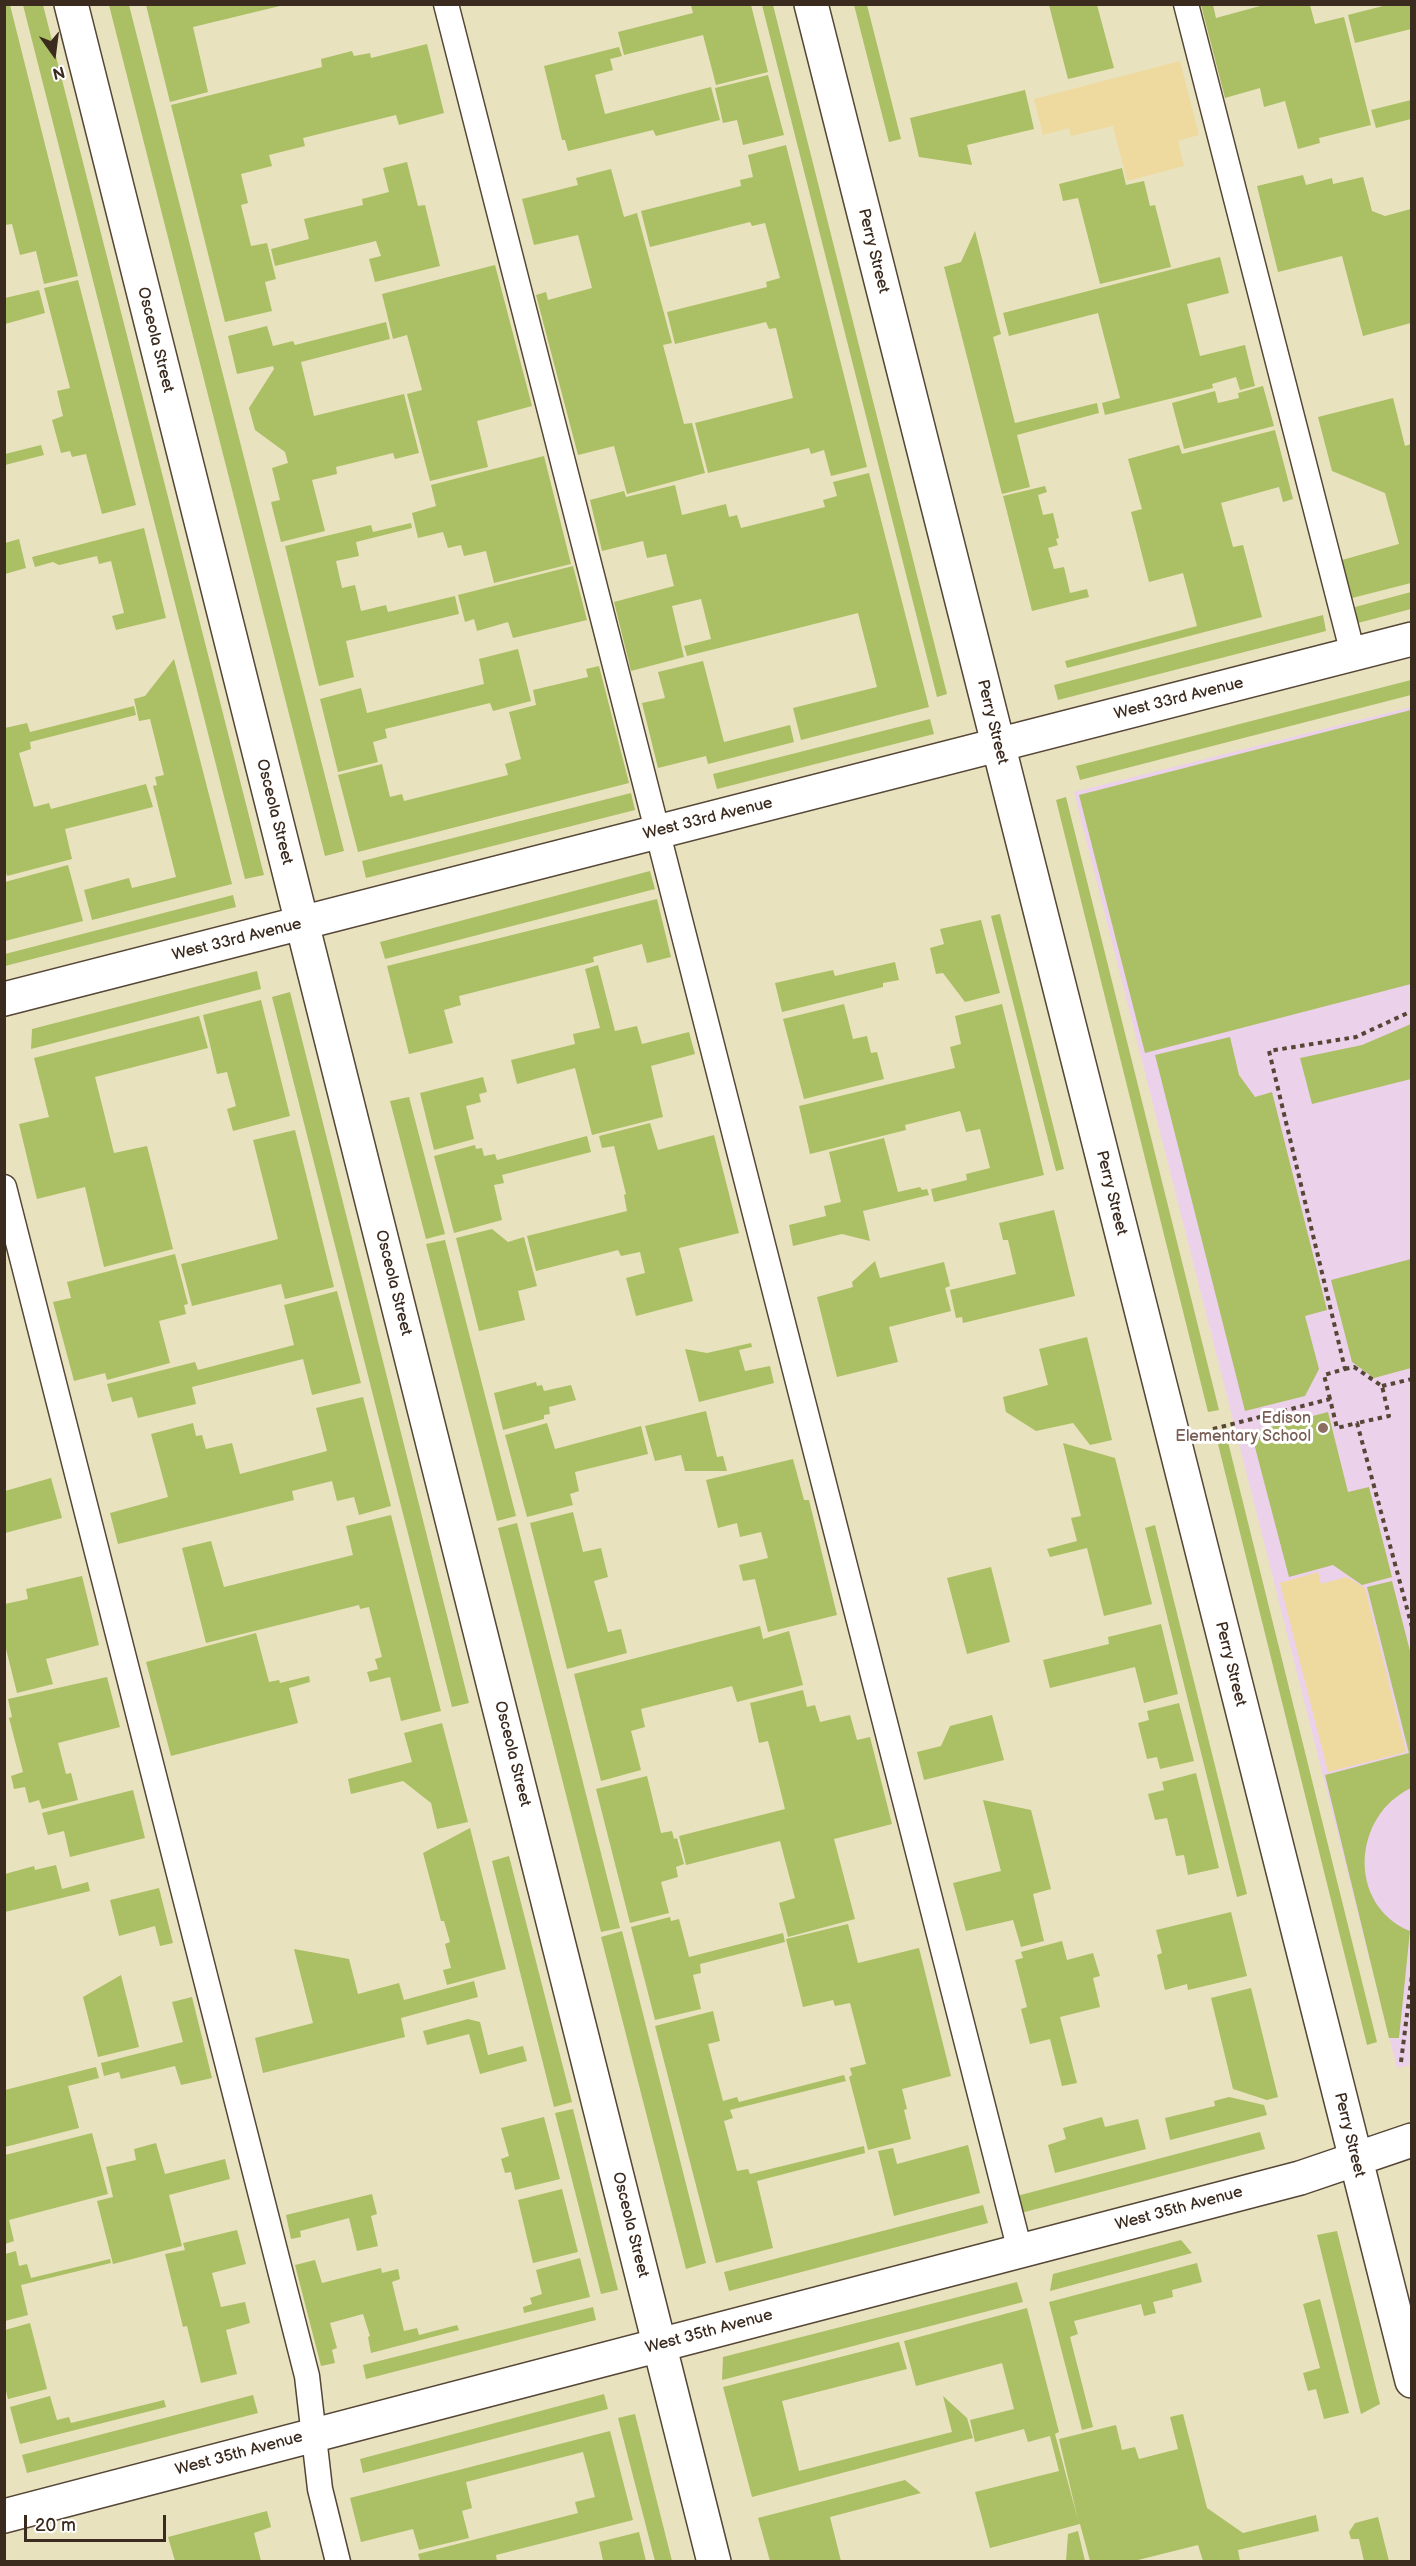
<!DOCTYPE html>
<html>
<head>
<meta charset="utf-8">
<style>
  body { margin:0 }
  #map { position:relative; width:1416px; height:2566px; overflow:hidden; background:#e9e2bf; font-family:"Balsamiq Sans",sans-serif }
  canvas { display:block }
  .frame { position:absolute; inset:0; border:6px solid #3b2a1e; pointer-events:none }
  .north { position:absolute; left:24px; top:24px; width:60px; height:60px; -webkit-text-stroke:4px #fff; paint-order:stroke; rotate:166deg; font-size:16px; font-weight:700; line-height:24px; text-align:center; color:#3b2a1e }
  .north::after { content:''; display:block; margin:auto; width:21px; height:27px; background:#3b2a1e; clip-path:polygon(50% 0,100% 100%,50% 72%,0 100%) }
  .scale { position:absolute; left:24px; top:2515px; width:142px; height:27px; box-sizing:border-box; border:3px solid #3b2a1e; border-top:0; padding-left:8px; font-size:18px; line-height:21px; white-space:nowrap; color:#3b2a1e; -webkit-text-stroke:4px #fff; paint-order:stroke }
</style>
</head>
<body>
<div id="map">
<canvas width="1416" height="2566"></canvas>
<div class="frame"></div>
<div class="north">N</div>
<div class="scale">20 m</div>
</div>
<script>
const c = document.querySelector('canvas').getContext('2d');
c.lineJoin = 'round';
function paint(path, color) {
  c.fillStyle = color;
  c.fill(path, 'evenodd');
}
function stroke(path, color, width, dash) {
  c.strokeStyle = color;
  c.lineWidth = width;
  c.lineCap = dash ? 'butt' : 'round';
  c.setLineDash(dash || []);
  c.stroke(path);
}
function label(font, color, halo, rows, align = 'center') {
  c.font = font + ' "Balsamiq Sans",sans-serif';
  c.lineWidth = 6;
  c.setLineDash([]);
  c.textBaseline = 'middle';
  c.strokeStyle = halo;
  c.fillStyle = color;
  for (const [text, x, y, turn = 0] of rows) {
    c.save();
    c.translate(x, y);
    c.rotate((+turn || 0) * Math.PI / 180);
    c.textAlign = isNaN(turn) ? turn : align;
    if (halo) c.strokeText(text, 0, 0);
    c.fillText(text, 0, 0);
    c.restore();
  }
}
const built = new Path2D(`
  M1411,707v1358l-14,3 -323,-1276z`);
const green = new Path2D(`
  M1260,4l50,1 5,19 29,-7 27,108 -52,13 1,5 -22,6 -13,-48 -21,6 -4,-19 -35,10 -24,-93h12l3,13 44,-12z
  M4,5h6l68,271 -34,8 -8,-33 -16,4 -8,-31 -7,1z
  M23,5h20l221,870 -19,4z
  M109,5h20l215,846 -19,5z
  M146,5v-1l138,1 -91,22 15,65 -38,10z
  M691,5h60l17,67 -52,13 -13,-50 -79,20 -6,-23 75,-19z
  M762,5h11l174,689 -10,3z
  M854,5h13l34,134 -12,3z
  M1049,5h48l17,63 -46,11z
  M1387,5h24v24l-56,14 -7,-28z
  M427,44l17,69 -45,12 -3,-10 -93,23 2,8 -36,9 3,11 -31,8 7,29 -7,2 10,41 16,-3 9,36 -11,3 7,29 -47,11 -54,-217 151,-38 -1,-8 31,-8 2,5 16,-3 1,5z
  M619,47l3,9 -12,3 3,11 -18,5 10,39 106,-27 9,33 -64,16 -3,-6 -85,21 -3,-11h-3l-18,-74z
  M768,75l16,60 -41,10 -6,-25 -14,3 -8,-35z
  M1025,90l9,39 -67,16 5,20 -53,-8 -9,-39z
  M1411,100v19l-35,9 -5,-18z
  M786,145l81,322 -36,9 -7,-26 -13,4 -2,-6 -101,25 -13,-50 98,-25 -17,-70 -7,1 -3,-7 -91,22 -8,-32 100,-25 -1,-5 14,-4 -15,-55 -13,3 -2,-4 -100,25 -9,-36 100,-25 -1,-6 13,-3 -5,-22z
  M407,162l11,44 7,-1 15,61 -65,16 -6,-23 12,-3 -5,-15 -101,25 -4,-17 38,-10 -5,-20 59,-14 -1,-6 27,-7 -6,-24z
  M1122,168l4,17 18,-4 6,25 5,-1 16,62 -71,17 -22,-86 -15,3 -4,-17z
  M611,169l13,48 13,-4 35,130 -9,2 21,79 8,-1 13,50 -78,21 -13,-48 -36,9 -42,-160 10,-3 2,8 44,-12 -14,-53 -44,10 -12,-46 56,-14 -2,-7z
  M1303,175l3,10 26,-7 1,6 30,-7 9,34 13,5 26,-7v114l-48,13 -21,-80 -64,16 -21,-86z
  M975,231l26,103 -8,3 22,86 82,-20 2,10 -82,22 13,52 -28,7 -58,-227 17,-5z
  M1220,257l9,36 -42,11 13,52 45,-11 10,41 -15,4 -4,-13 -24,7 1,4 -108,27 -3,-12 18,-5 -22,-85 -89,23 -6,-23z
  M495,265l37,141 -55,15 11,46 -58,14 -23,-87 15,-4 -15,-55 -14,4 -11,-45z
  M78,280l58,225 -34,9 -16,-60 -14,3 -2,-6 -9,2 -9,-33 11,-4 -6,-25 13,-3 -26,-100z
  M39,290l6,23 -40,11v-26z
  M386,322l4,17 -89,23 13,54 90,-22 15,59 -24,6 -2,-6 -57,14 1,7 -25,6 13,51 -44,11 -10,-40 9,-2 -8,-32 16,-5 -3,-11 -30,-22 -6,-22 25,-39 -1,-3 -36,8 -9,-38 39,-10 6,20 20,-5 2,4z
  M1263,386l11,40 -90,23 -12,-46 43,-12 3,12 21,-5 -1,-5z
  M1393,398l12,48 6,-2v139l-59,15 -10,-38 57,-16 -14,-51 -53,-22 -14,-54z
  M1275,430l18,69 -10,3 -4,-15 -58,16 12,44 10,-2 19,72 -195,51 -2,-7 132,-35 -14,-53 -34,9 -18,-70 11,-3 -14,-50 51,-14 3,9z
  M41,445l3,10 -39,10v-11z
  M544,456l27,108 -77,19 -8,-32 -22,5 -3,-11 -13,3 -5,-16 -25,6 -6,-25 24,-7 -5,-21z
  M869,473l60,234 -128,33 -8,-32 84,-21 -19,-74 -171,43 -3,-10 27,-7 -10,-40 -29,7 12,51 -53,14 -17,-69 60,-16 -8,-32 -19,4 -4,-17 -41,10 -12,-51 34,-9 2,6 49,-12 7,30 44,-11 3,13 8,-2 4,13 84,-21 -2,-7 14,-4 -4,-14z
  M1045,486l2,6 -9,3 5,20 10,-2 6,25 -3,1 2,6 -10,3 6,21 10,-2 6,26 17,-4 2,8 -57,14 -29,-115z
  M411,523l1,5 -56,14 3,14 -23,5 6,27 13,-3 6,26 25,-6 2,7 67,-16 4,18 -113,27 8,36 -35,9 -34,-140 86,-21 2,7z
  M144,528l22,90 -50,12 -4,-14 12,-3 -13,-52 -12,3 -2,-8 -38,9 -6,-3 -18,5 -3,-10z
  M19,539l7,29 -21,6v-31z
  M573,566l14,54 -74,18 -5,-16 -31,9 -3,-12 -9,3 -7,-27z
  M1411,592v17l-53,14 -3,-16z
  M1323,615l3,16 -268,69 -4,-15z
  M518,649l13,52 -38,10 -3,-8 -105,26 2,9 -14,4 5,20 -40,10 -18,-73 41,-11 6,25 117,-29 -5,-25z
  M174,659l58,225 -140,36 -8,-30 45,-12 3,10 44,-11 -23,-91 4,-1 -2,-8 9,-2 -14,-56 -11,2 -5,-22 11,-3z
  M703,661l21,81 66,-17 4,17 -86,22 -2,-8 -48,12 -16,-65 23,-5 -7,-26z
  M599,666l30,117 -271,69 -20,-77 44,-11 8,33 12,-3 2,7 104,-26 -3,-11 16,-5 -12,-47 27,-7 -3,-15 55,-13 -2,-8z
  M1411,680v15l-331,85 -4,-14z
  M134,706l2,9 -106,27 1,7 -12,4 15,54 15,-4 2,6 95,-25 7,23 -88,22 7,30 -65,17 -3,-10 1,-138 22,-5 3,9z
  M1411,710v274l-266,69 -66,-258z
  M930,719l4,15 -217,55 -4,-15z
  M631,793l4,17 -269,68 -4,-17z
  M1066,797l153,613 -11,2 -152,-612z
  M68,865l15,56 -78,20v-59z
  M650,871l5,18 -270,70 -5,-17z
  M233,895l3,12 -231,59v-12z
  M657,899l14,58 -24,6 -5,-19 -49,13 1,5 -135,34 2,9 -17,5 9,33 -44,11 -22,-88z
  M1000,914l64,255 -8,2 -65,-255z
  M981,920l19,73 -35,9 -22,-29 -7,1 -6,-26 14,-4 -4,-15z
  M895,962l4,18 -16,3v4l-101,25 -7,-29 58,-13 2,6z
  M598,965l17,66 22,-5 5,18 47,-12 6,22 -44,12 12,51 -71,18 -17,-67 -58,16 -6,-24 64,-16 -2,-10 27,-6 -15,-59z
  M257,971l4,18 -230,60 1,-20z
  M290,992l179,711 -17,4 -180,-710z
  M261,1000l29,116 -57,15 -6,-22 9,-3 -9,-34 -10,2 -14,-59z
  M844,1004l9,35 14,-3 4,17 6,-1 7,27 -80,20 -21,-80z
  M1002,1004l42,171 -110,27 -3,-13 36,-9 -1,-6 24,-6 -10,-39 -14,3 -6,-21 -55,14 1,5 -96,24 -11,-48 156,-38 -5,-21 11,-3 -6,-28z
  M199,1016l9,32 -113,29 19,76 33,-7 26,103 -69,18 -19,-80 -48,12 -18,-75 30,-7 -15,-59z
  M1411,1024v55l-99,25 -12,-46 62,-13z
  M1230,1037l9,38 16,22 17,-5 55,218 -22,6 14,53 -14,27 -60,15 -90,-356z
  M483,1077l4,15 -8,2 2,8 -15,4 8,33 -40,11 -14,-57z
  M409,1097l36,137 -19,5 -36,-138z
  M650,1123l8,27 56,-15 25,98 -60,15 14,53 -57,15 -10,-38 19,-5 -5,-21 -19,4 -3,-6 -82,21 -9,-35 100,-25 -3,-16 2,-1 -12,-48 -12,2 -3,-12z
  M295,1130l39,157 -49,12 -4,-15 -89,22 -11,-42 97,-25 -25,-99z
  M587,1136l4,16 -89,23 2,8 -10,2 8,35 -48,13 -20,-77 41,-11 1,4 6,-1 2,8 11,-2 2,6z
  M884,1138l14,54 22,-5 2,3 5,-1 2,6 -66,16 7,30 -28,-7 -49,12 -4,-21 37,-9 -2,-10 17,-4 -12,-50z
  M1054,1210l21,86 -112,27 -1,-6 -6,1 -6,-28 66,-16 -8,-34h-5l-4,-17z
  M492,1229l16,13 16,-5 13,49 -19,5 7,29 -46,11 -23,-93z
  M445,1240l71,276 -19,5 -71,-277z
  M175,1254l13,50 -4,1 2,9 -27,7 11,42 -63,17 -2,-7 -31,8 -21,-79 18,-4 -4,-16z
  M1411,1259v109l-37,10 -22,-16 -21,-82z
  M875,1261l5,17 64,-16 6,24 -5,2 6,23 -62,16 9,35 -61,15 -20,-80 36,-10 -1,-5z
  M337,1291l24,92 -49,12 -9,-36 -111,28 4,17 -58,14 -6,-21 -20,5 -5,-18 88,-22 3,8 96,-25 -10,-40z
  M1087,1337l25,103 -22,5 -17,-22 -37,8 -30,-19 -3,-15 45,-12 -9,-36z
  M751,1343l1,4 -13,3 6,21 25,-5 4,17 -75,19 -14,-53 22,4z
  M536,1382l1,4 5,-1 2,6 27,-6 5,15 -27,7 1,7 -6,1v4l-41,11 -9,-37z
  M363,1397l28,109 -32,9 -5,-18 -17,4 -5,-20 -40,10 2,9 -176,44 -8,-31 58,-16 -17,-63 42,-11 3,13 6,-1 4,14 26,-6 8,31 87,-23 -11,-43z
  M706,1411l11,46 6,-1 4,15h-42l-4,-16 -26,6 -10,-35z
  M1328,1412l20,80 21,-5 23,90 -30,8 -29,-20 -44,12 -38,-145z
  M547,1423l8,26 86,-23 7,28 -73,18 4,19 -9,3 3,11 -46,12 -22,-82z
  M1225,1430l152,612 -10,3 -152,-613z
  M1063,1443l52,15 37,146 -48,12 -17,-68 -37,9 -3,-8 30,-8 -6,-23 10,-2z
  M793,1459l11,41h5l28,115 -69,17 -13,-53 -12,2 -4,-16 29,-7 -7,-26 -21,5 -3,-14 -19,5 -12,-48z
  M51,1478l11,40 -57,15v-42z
  M573,1512l10,40 18,-4 7,29 -14,4 14,51 13,-3 6,24 -60,16 -37,-146z
  M391,1515l50,196 -40,10 -11,-44 -20,5 -3,-10 11,-3 -3,-10 7,-2 -13,-50 -9,2 -1,-4 -153,38 -24,-95 29,-7 13,46 129,-32 -7,-29z
  M517,1523l103,405 -19,4 -103,-404z
  M1155,1525l92,369 -10,3 -92,-369z
  M991,1567l19,75 -43,12 -20,-76z
  M82,1576l17,69 -53,14 7,25 -36,9 -12,-48v-41l23,-5 -2,-10z
  M1392,1581l19,74v133c-59,28 -64,117 -1,143l-11,107h-10l-64,-263 84,-22 -42,-166z
  M1161,1624l17,70 -34,9 -9,-36 -85,21 -7,-28 66,-16 -1,-7z
  M760,1626l3,13 26,-8 14,54 -66,17 -5,-16 -91,23 4,18 -14,4 10,39 -40,11 -27,-107z
  M256,1633l13,49 10,-2 1,3 29,-7 1,6 -21,6 9,35 -127,33 -25,-94z
  M107,1677l13,50 -62,16 8,31 5,-1 7,27 -36,9 -3,-9 -10,3 -4,-16 -11,2 -3,-13 12,-4 -14,-54 3,-1 -4,-18z
  M803,1690l4,17 8,-2 5,17 30,-7 7,25 13,-3 22,87 -58,15 21,80 -67,18 -9,-34 16,-5 -15,-57 -94,24 -7,-29 106,-27 -17,-68 -9,2 -9,-40z
  M1179,1703l15,58 -34,8 -3,-12 -10,2 -9,-36 11,-3 -2,-9z
  M992,1715l12,45 -80,20 -7,-28 24,-6 9,-20z
  M442,1723l26,99 -31,7 -6,-26 -28,-22 -52,13 -3,-15 64,-17 -8,-29z
  M1196,1773l23,95 -31,7 -4,-20 -8,1 -9,-38 -12,2 -7,-26 16,-4 -2,-8z
  M647,1776l14,57 11,-2 2,8 3,-1 7,26 -8,3 2,10 -17,5 8,31 -39,10 -34,-134z
  M133,1790l12,48 -75,19 -6,-26 -16,4 -6,-22z
  M983,1800l48,10 20,79 -18,5 11,47 -23,6 -8,-27 -47,11 -13,-48 48,-12z
  M470,1828l36,141 -59,16 -4,-15 8,-2 -6,-24 5,-2 -6,-21h-3l-18,-68z
  M509,1856l63,246 -18,5 -62,-246z
  M56,1865l6,24 26,-7 2,9 -85,21v-38l29,-8 1,4z
  M159,1888l14,55 -13,3 -5,-20 -36,10 -9,-36z
  M1231,1912l16,64 -59,14 -1,-6 -22,6 -8,-35 5,-2 -6,-23z
  M670,1917l1,4 8,-2 10,38 94,-24 2,9 -85,22 1,9 -8,2 8,34 -46,11 -24,-93z
  M848,1924l10,39 61,-15 32,128 -49,13 5,20 -3,1 7,29 -43,11 -19,-73 3,-2 -2,-7 16,-4 -16,-61 -15,3 -2,-6 -30,7 -17,-68z
  M622,1931l84,332 -20,6 -85,-332z
  M1062,1941l5,19 26,-7 7,23 -7,2 7,29 -40,10 17,66 -15,3 -12,-47 -20,5 -9,-35 6,-2 -12,-47 8,-2 -2,-6z
  M294,1949l55,10 9,35 41,-11 5,17 70,-19 4,16 -77,21 4,19 -142,36 -8,-35 58,-15z
  M121,1975l18,72 -41,10 -15,-60z
  M1251,1988l27,109 -11,3 -34,-11 -22,-91z
  M192,1997l20,81 -31,7 -6,-19 -54,13 -2,-7 -15,4 -3,-13 82,-21 -11,-40z
  M713,2011l7,30 -12,3 15,57 14,-4 2,5 105,-27 2,6 -116,29 3,8 -9,3 13,50 11,-2 2,5 114,-28 1,7 -108,28 16,67 -57,15 -61,-237z
  M468,2019l12,3 8,33 35,-9 4,15 -47,13 -11,-40 -42,11 -4,-14z
  M96,2067l3,11 -31,8 11,42 -74,19v-57z
  M1229,2097l35,8 3,10 -97,25 -5,-22 50,-12 -1,-5z
  M573,2109l45,181 -17,4 -46,-181z
  M544,2117l16,62 -45,11 -4,-18 -6,1 -4,-14 8,-3 -8,-28z
  M1102,2117l3,10 33,-8 8,30 -91,24 -7,-28 18,-6 -3,-11z
  M1260,2132l5,17 -248,65 -4,-17z
  M92,2133l16,61 -99,26 5,21 -9,3v-89z
  M156,2143l9,31 60,-15 5,20 -61,16 13,51 -69,18 -16,-63 16,-4 -7,-30 30,-7 -2,-11z
  M968,2145l12,48 -86,23 -16,-65 15,-3 4,16z
  M562,2189l16,63 -45,11 -15,-63z
  M372,2194l5,20 -6,2 7,30 -21,5 -8,-33 -49,13 1,6 -10,2 -5,-24z
  M983,2205l5,18 -259,68 -5,-19z
  M237,2230l9,34 -34,9 9,34 24,-5 5,21 -24,7 11,44 -36,9 -14,-57 -4,1 -18,-73 20,-4 -2,-7z
  M1337,2231l43,173 -19,10 -44,-179z
  M1181,2240l11,13 -142,38 3,-17z
  M16,2251l3,15 8,-2 4,14 79,-19 1,4 -90,22 7,30 -23,6v-67z
  M580,2258l10,39 -66,16 -1,-6 9,-3 -2,-6 12,-4 -6,-24z
  M315,2260l7,23 59,-15 1,5 16,-4 2,10 -8,3 12,49 13,-3 2,7 38,-10 2,5 -88,23 -3,-16 2,-1 -7,-22 -33,9 7,25 -5,2 3,13 -14,3 -26,-101z
  M1197,2263l5,19 -30,8 1,7 -20,5 3,11 -12,3 -3,-12 -67,17 4,13 -8,3 23,90 -11,3 -33,-128z
  M1017,2282l6,20 -301,78 1,-23z
  M1320,2299l29,114 -25,6 -8,-30 -8,2 -5,-18 17,-5 -17,-64z
  M593,2307l3,13 -230,59 -3,-14z
  M1027,2308l32,124 -4,2 23,86 -19,-81 57,-14 6,25 13,-3 4,12 39,-10 -8,-32 13,-3 24,94 36,25 73,-18 3,16 -81,19 2,11h-37l-5,-16 -64,16h-44l-10,-37 -90,24 -15,-56 84,-21 -9,-35 -22,6 -4,-13 -49,13 -5,-22 44,-11 -12,-46 -86,23 -12,-45z
  M30,2323l17,66 -39,10 -3,-12v-57z
  M899,2342l8,27 -125,32 17,70 153,-39 -9,-36 24,22 6,20 -221,59 -29,-110z
  M604,2394l4,15 -245,64 -3,-14z
  M253,2395l5,18 -231,60 -5,-18z
  M50,2396l7,24 12,-3 2,6 93,-23 2,7 -146,37 -10,-37z
  M635,2414l37,147h-17l-37,-143z
  M610,2431l23,89 -137,35 1,6h-77l-2,-7 160,-41 -3,-11 20,-5 -12,-45 -117,30 6,26 -10,3 7,27 -50,12 -6,-21 -52,13 -11,-44z
  M905,2480l16,13 -91,24 11,44h-71l-12,-43z
  M267,2511l4,16 -17,6 7,28h-86l-7,-24z
  M1378,2517l11,44h-25l-5,-22h-8l-2,-7 6,-9z
  M1078,2531l7,30h-19l2,-27z
  M639,2532l7,29h-43l-4,-19z`);
const sand = new Path2D(`
  M1180,61l19,74 -21,6 6,25 -57,15 -14,-55 -42,10 -2,-8 -26,7 -9,-36z
  M1318,1572l3,12 26,-7 18,11 41,164 -78,20 -48,-189z`);
const path = new Path2D(`
  M1345,1369l9,-2 28,19 7,30 -32,7
  M1382,1386l30,-7
  M1330,1399l-6,-24 21,-6 -76,-318 87,-14 56,-26
  M1213,1429l117,-30 7,29 20,-5 55,204
  M1401,2062l11,-87`);
const service = new Path2D(`
  M446,4l574,2247
  M1186,4l167,650
  M4,1187l303,1189 13,113 18,73`);
const minor = new Path2D(`
  M71,4l643,2558
  M811,4l601,2377
  M4,999l1408,-360
  M4,2516l1296,-338 112,-38`);
const markers = [
  [1323,1428,6,"#8d6e63"]
];
const streetNames = [
  ["Perry Street",873,251,76],
  ["Osceola Street",155,340,76],
  ["West 33rd Avenue",1179,699,-14],
  ["Perry Street",992,722,76],
  ["Osceola Street",274,812,76],
  ["West 33rd Avenue",708,819,-14],
  ["West 33rd Avenue",237,940,-14],
  ["Perry Street",1111,1193,76],
  ["Osceola Street",393,1283,76],
  ["Perry Street",1230,1664,76],
  ["Osceola Street",512,1754,76],
  ["Perry Street",1349,2135,76],
  ["West 35th Avenue",1179,2209,-15],
  ["Osceola Street",630,2225,76],
  ["West 35th Avenue",709,2332,-15],
  ["West 35th Avenue",239,2454,-15]
];
const educationNames = [
  ["Edison",1311,1419],
  ["Elementary School",1311,1437]
];
paint(built, '#ecd1ea');
paint(green, '#abbf64');
paint(sand, '#eeda9e');
stroke(service, '#554636', 27);
stroke(minor, '#554636', 36);
stroke(path, '#554636', 4, [4.5, 4.5]);
stroke(service, '#fff', 24);
stroke(minor, '#fff', 33);
for (const [x, y, r, color] of markers) {
  const dot = new Path2D();
  dot.arc(x, y, r, 0, 2 * Math.PI);
  c.fillStyle = color;
  c.fill(dot);
  stroke(dot, '#fff', 2);
}
label('16px', '#3b2a1e', '#fff', streetNames);
label('16px', '#785e54', '#fff', educationNames, 'right');
</script>
</body>
</html>
